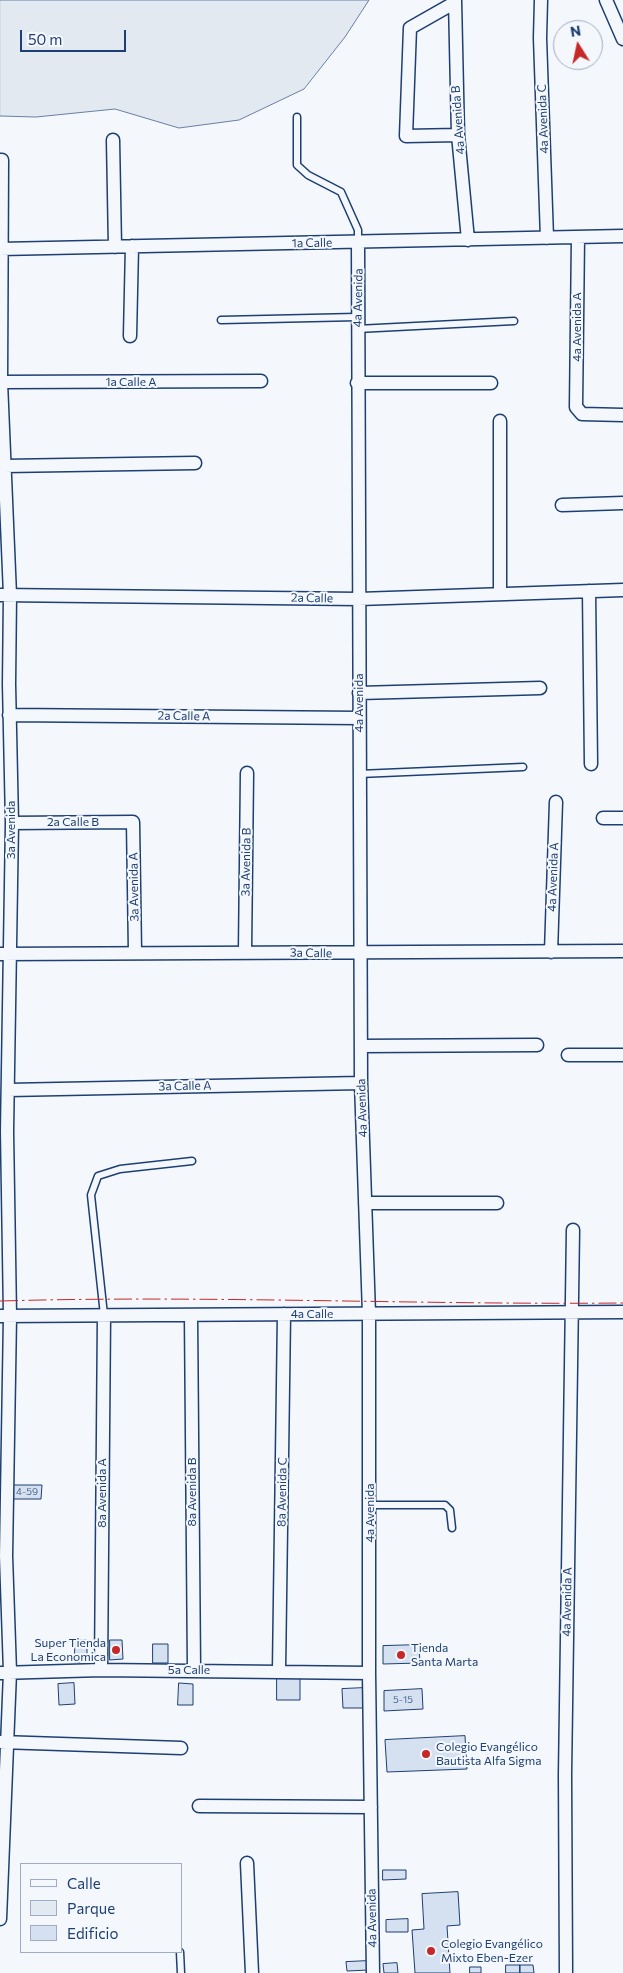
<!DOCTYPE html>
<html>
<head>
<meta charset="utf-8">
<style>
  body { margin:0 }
  #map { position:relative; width:623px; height:1973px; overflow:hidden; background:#f4f7fb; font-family:Commissioner,sans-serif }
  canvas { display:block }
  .legend { position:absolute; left:20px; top:1863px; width:162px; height:90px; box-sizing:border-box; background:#f4f7fb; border:1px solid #9eadc5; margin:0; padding:6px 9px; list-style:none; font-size:15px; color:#1d3f73 }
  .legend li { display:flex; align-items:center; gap:10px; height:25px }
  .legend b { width:25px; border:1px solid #9eadc5 }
  .north { position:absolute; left:553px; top:20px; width:50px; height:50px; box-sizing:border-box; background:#f4f7fb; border:1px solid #9eadc5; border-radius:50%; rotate:350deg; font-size:14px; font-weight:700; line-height:20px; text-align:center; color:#1d3f73 }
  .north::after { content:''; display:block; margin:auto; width:18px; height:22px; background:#c62828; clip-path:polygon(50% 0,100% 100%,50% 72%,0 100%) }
  .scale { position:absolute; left:20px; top:30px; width:106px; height:22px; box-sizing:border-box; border:2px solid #1d3f73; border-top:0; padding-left:6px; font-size:15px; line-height:18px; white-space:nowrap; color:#1d3f73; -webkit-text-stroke:4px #f4f7fb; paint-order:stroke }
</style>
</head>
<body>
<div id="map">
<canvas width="623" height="1973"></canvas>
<ul class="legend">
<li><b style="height:6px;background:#f4f7fb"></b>Calle</li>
<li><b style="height:14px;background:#e3e9f0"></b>Parque</li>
<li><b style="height:14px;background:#d5e0f0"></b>Edificio</li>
</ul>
<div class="north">N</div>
<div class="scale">50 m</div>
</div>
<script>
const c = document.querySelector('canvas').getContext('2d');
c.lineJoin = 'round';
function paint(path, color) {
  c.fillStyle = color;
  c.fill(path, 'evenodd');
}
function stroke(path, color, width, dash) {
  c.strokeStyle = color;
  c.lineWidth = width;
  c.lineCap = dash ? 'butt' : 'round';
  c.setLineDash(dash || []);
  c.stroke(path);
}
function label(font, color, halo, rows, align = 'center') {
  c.font = font + ' Commissioner,sans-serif';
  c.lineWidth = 4;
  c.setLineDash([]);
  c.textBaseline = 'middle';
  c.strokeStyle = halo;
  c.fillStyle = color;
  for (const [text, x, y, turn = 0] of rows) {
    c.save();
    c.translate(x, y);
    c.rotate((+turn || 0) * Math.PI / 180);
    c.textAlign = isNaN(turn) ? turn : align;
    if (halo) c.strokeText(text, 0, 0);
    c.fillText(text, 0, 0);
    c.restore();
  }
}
const green = new Path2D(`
  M0,0h369l-24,37 -41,52 -65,31 -60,8 -64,-19 -79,8 -36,-1z`);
const building = new Path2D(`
  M13,1485h29l-1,14h-29z
  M75,1640h12v22h-12z
  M110,1640h12l1,19 -13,1z
  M153,1644h15v19h-15z
  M419,1645l1,18 -37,1v-18z
  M277,1678h23v22h-23z
  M74,1683l1,21 -16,1 -1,-21z
  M179,1683l14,1v21h-15z
  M364,1688l1,20h-22l-1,-19z
  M422,1689l1,20 -39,2v-20z
  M465,1736l2,33 -80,3 -2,-32z
  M383,1870h23v9l-23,1z
  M458,1892l2,33 -13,1 3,47h-35l-3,-43 12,-1 -2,-35z
  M408,1919v13h-22v-12z
  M368,1961v9l-21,1 -1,-9z
  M397,1963l1,10h-14l-1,-9z
  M506,1965h14v8h-14z
  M520,1965h13l1,8h-14z
  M470,1967h11v6h-11z`);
const service = new Path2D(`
  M297,117v48l11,10 33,17 17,38v13
  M221,320l136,-3
  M357,329l157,-8
  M359,774l164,-7
  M104,1315l-13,-120 7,-19 22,-7 72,-8
  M371,1505h74l5,5 2,18
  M180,1952l1,21`);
const minor = new Path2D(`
  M455,0l3,135 10,105
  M541,0l-1,38 7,200
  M606,0l17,39
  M454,3l-44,25 -4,108 52,-1
  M113,140l2,107
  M0,160h2l-1,222 9,213 -1,89 3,139 -5,308 3,185 -4,240 4,116 -10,247
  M578,237l-2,170 6,7 41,1
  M358,243l3,840 8,231v359l4,300
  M0,249l623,-13
  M130,336l2,-90
  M1,382l260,-1
  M357,383h134
  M500,421v173
  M4,466l191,-3
  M562,505l61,-2
  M589,591l2,173
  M0,595l359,4 264,-9
  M359,693l181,-5
  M9,715l350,3
  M603,818h20
  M12,823l121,-1 2,130
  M245,952l2,-179
  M551,952l5,-150
  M0,954l623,-3
  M361,1046l176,-1
  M568,1055h55
  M8,1090l353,-7
  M365,1203h132
  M191,1315l3,355
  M0,1316l623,-4
  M101,1670l3,-355
  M279,1670l5,-356
  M0,1673l101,-3 268,3
  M0,1742l181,6
  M199,1806l172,1
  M247,1863l5,110
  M566,1973l-1,-199 8,-544`);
const power = new Path2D(`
  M0,1301c208,-6 415,4 623,2`);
const markers = [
  [116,1650,5,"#c62828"],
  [401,1655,5,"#c62828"],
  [426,1754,5,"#c62828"],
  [431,1951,5,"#c62828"]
];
const numberNames = [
  ["4-59",27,1492],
  ["5-15",403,1700]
];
const streetNames = [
  ["4a Avenida C",543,119,-92],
  ["4a Avenida B",458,120,-94],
  ["1a Calle",312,243,-1],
  ["4a Avenida",358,298,-89],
  ["4a Avenida A",577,327,-90],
  ["1a Calle A",131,382],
  ["2a Calle",312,598,1],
  ["4a Avenida",359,703,-90],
  ["2a Calle A",184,716,1],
  ["2a Calle B",73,822],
  ["3a Avenida",11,830,-90],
  ["3a Avenida B",246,862,-89],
  ["4a Avenida A",553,877,-88],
  ["3a Avenida A",134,887,-91],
  ["3a Calle",311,953,1],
  ["3a Calle A",185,1086,-1],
  ["4a Avenida",362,1108,-92],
  ["4a Calle",312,1314],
  ["8a Avenida B",192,1492,-90],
  ["8a Avenida C",282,1492,-89],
  ["8a Avenida A",102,1493,-90],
  ["4a Avenida",370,1513,-90],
  ["4a Avenida A",567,1602,-89],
  ["5a Calle",189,1670],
  ["4a Avenida",372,1918,-91]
];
const poiNames = [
  ["Super Tienda",106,1643,"right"],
  ["La Economica",106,1657,"right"],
  ["Tienda",411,1648],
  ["Santa Marta",411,1662],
  ["Colegio Evangélico",436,1747],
  ["Bautista Alfa Sigma",436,1761],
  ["Colegio Evangélico",441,1944],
  ["Mixto Eben-Ezer",441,1958]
];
paint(green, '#e3e9f0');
stroke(green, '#687fa3', 1);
paint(building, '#d5e0f0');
stroke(building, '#1d3f73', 1);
stroke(service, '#1d3f73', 9);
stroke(minor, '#1d3f73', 15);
stroke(service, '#f4f7fb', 6);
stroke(minor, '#f4f7fb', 12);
stroke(power, '#c62828', 1, [18, 4, 2.5, 4]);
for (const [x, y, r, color] of markers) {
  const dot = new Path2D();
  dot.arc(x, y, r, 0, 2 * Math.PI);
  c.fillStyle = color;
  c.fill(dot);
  stroke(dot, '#f4f7fb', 2);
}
label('10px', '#4b6792', null, numberNames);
label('12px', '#1d3f73', '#f4f7fb', streetNames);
label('12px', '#1d3f73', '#f4f7fb', poiNames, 'left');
</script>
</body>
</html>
